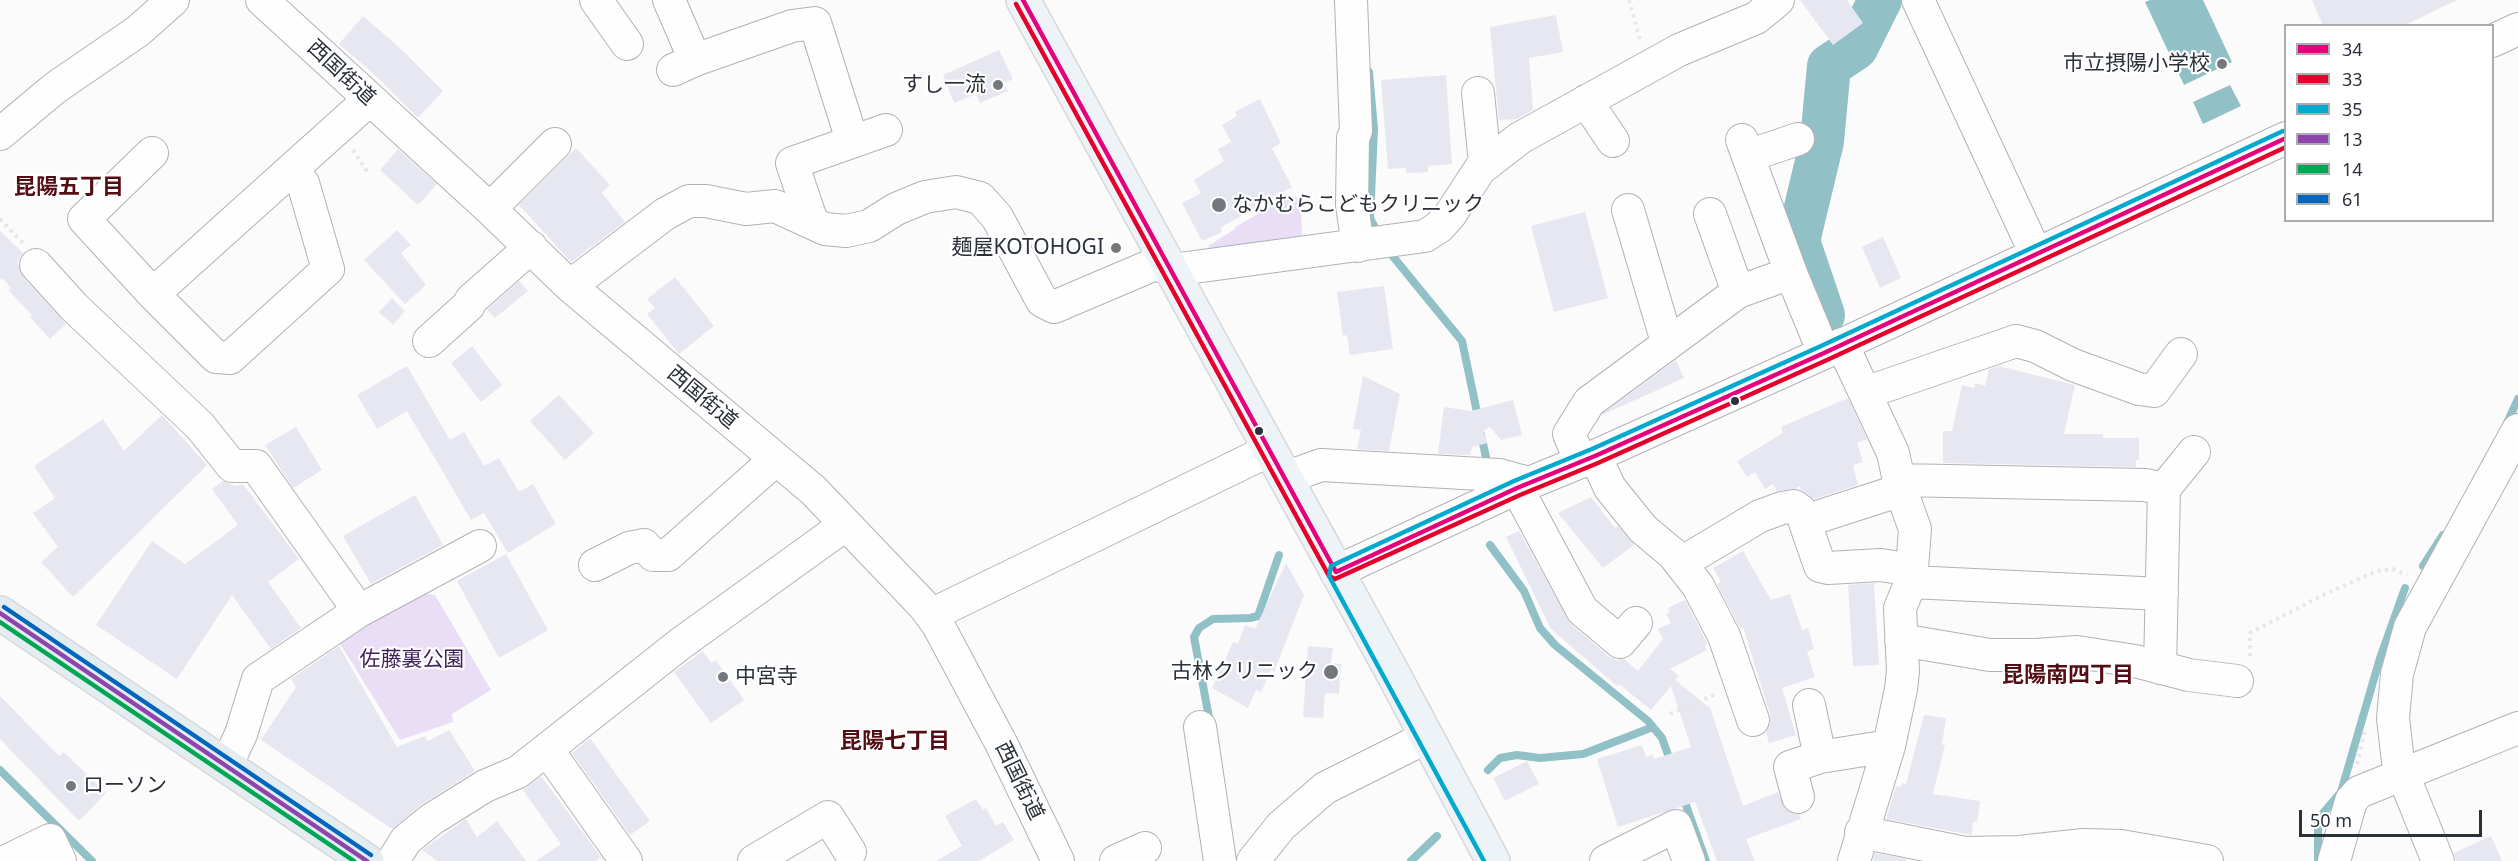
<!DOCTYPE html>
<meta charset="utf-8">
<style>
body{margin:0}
#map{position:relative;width:2518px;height:861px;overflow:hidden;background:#fbfbfb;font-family:"Noto Sans",sans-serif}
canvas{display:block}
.legend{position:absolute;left:2284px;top:24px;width:210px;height:198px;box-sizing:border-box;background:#fff;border:2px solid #aaadb0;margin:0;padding:8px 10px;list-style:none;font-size:18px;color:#2b3139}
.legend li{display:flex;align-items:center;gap:12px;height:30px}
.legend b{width:30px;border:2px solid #aaadb0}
.scale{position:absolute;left:2299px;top:810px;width:183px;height:27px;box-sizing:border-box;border:3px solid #2b3139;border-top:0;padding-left:8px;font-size:18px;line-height:21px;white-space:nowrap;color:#2b3139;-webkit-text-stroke:4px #fff;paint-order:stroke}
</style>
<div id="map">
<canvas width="2518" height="861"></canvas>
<ul class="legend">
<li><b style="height:8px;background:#e5007d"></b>34</li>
<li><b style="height:8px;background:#e4002b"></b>33</li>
<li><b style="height:8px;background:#00a9ce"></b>35</li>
<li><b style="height:8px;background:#8e44ad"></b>13</li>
<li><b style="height:8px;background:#00a651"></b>14</li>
<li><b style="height:8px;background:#0065bd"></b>61</li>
</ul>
<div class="scale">50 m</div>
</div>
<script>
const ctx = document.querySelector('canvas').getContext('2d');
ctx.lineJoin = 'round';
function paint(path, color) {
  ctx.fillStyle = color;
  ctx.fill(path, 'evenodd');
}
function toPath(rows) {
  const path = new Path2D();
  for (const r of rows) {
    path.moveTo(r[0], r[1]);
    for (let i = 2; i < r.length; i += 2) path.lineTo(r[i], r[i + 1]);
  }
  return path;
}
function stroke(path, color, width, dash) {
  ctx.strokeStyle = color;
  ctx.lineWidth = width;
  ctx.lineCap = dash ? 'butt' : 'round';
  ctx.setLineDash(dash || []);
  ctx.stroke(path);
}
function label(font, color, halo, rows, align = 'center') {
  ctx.font = font + ' "Noto Sans","Noto Sans JP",sans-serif';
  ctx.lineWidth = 4.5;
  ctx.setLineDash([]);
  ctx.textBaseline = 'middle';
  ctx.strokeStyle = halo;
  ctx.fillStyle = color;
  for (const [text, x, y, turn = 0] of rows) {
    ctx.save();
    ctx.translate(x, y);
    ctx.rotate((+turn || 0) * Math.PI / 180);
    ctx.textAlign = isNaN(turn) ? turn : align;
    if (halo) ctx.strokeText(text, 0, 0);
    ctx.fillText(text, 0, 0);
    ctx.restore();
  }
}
const green = toPath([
 [1301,197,1302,243,1211,254,1208,246,1235,229,1235,227,1286,198],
 [416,593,435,595,491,690,452,714,453,722,400,740,337,639]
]);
const water = toPath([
 [2150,0,2203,0,2232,62,2184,85,2145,2],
 [2230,85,2241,106,2203,124,2193,102]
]);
const stream = toPath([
 [1369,72,1374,129,1370,218,1379,235],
 [1386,248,1462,341,1478,417],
 [2507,423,2518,399],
 [1481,435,1488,466],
 [1490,545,1524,591,1540,628,1555,645,1648,721,1662,738,1671,763],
 [2423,566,2443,535],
 [1210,723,1194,637,1199,628,1213,619,1250,618,1258,616,1279,555],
 [0,770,92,861],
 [1488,770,1500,758,1517,755,1540,758,1583,754,1653,727],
 [1683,797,1706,861],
 [1411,861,1437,836],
 [2318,861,2318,819,2341,792,2380,658,2405,588]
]);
const river = toPath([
 [1823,315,1798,241,1822,141,1829,66,1856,48,1880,0]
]);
const building = toPath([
 [1800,0,1847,0,1863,23,1833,45],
 [2312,0,2457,0,2403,26,2323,26],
 [1556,15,1563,52,1529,58,1533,110,1517,119,1499,120,1490,27],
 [363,16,403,51,443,91,418,118,377,77,339,44],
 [999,50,1013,79,1004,83,1008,91,980,103,976,94,954,103,943,75],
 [1446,75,1452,164,1428,166,1428,172,1406,173,1406,168,1388,169,1381,80],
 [1260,99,1281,143,1272,148,1292,187,1220,228,1222,232,1202,241,1182,203,1201,193,1194,180,1224,161,1218,149,1231,142,1222,125,1237,116,1235,112],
 [576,148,610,185,602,193,625,222,571,262,519,205],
 [398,149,437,184,418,205,380,170],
 [1585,212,1608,298,1554,312,1531,226],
 [397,230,411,245,401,253,426,285,405,304,364,260],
 [0,231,23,253,17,262,23,277,66,324,50,339,30,317,32,315,8,290,11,288,2,278,0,280],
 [1883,237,1901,278,1880,288,1862,247],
 [675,277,714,326,679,354,647,314,655,308,647,299],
 [519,281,528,291,495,318,487,310],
 [1384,286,1393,349,1350,355,1347,335,1343,336,1337,292],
 [392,298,405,311,393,325,379,312],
 [472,346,502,385,481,402,451,363],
 [1676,360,1684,378,1602,415,1602,414],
 [407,366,450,440,464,432,484,466,499,458,519,492,533,484,556,524,508,553,484,513,471,520,407,411,377,429,357,395],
 [1998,366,2075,385,2064,434,2103,434,2103,438,2139,438,2139,460,2136,460,2136,467,1943,463,1943,431,1952,431,1962,385,1974,388,1975,383,1985,386,1989,369],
 [1363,376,1400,394,1389,451,1357,449,1361,430,1353,429],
 [559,395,594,433,565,460,530,421],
 [1848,398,1867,439,1857,443,1863,462,1853,465,1858,485,1814,499,1801,490,1800,486,1795,489,1777,491,1773,484,1765,489,1755,472,1747,477,1737,461,1783,433,1781,427],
 [1513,400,1522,435,1501,440,1490,427,1483,431,1488,443,1472,447,1470,455,1438,454,1444,407,1471,411],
 [162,415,207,465,73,597,41,562,58,547,33,513,55,498,34,466,103,419,124,451],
 [296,427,322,470,293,488,265,445],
 [223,481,235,486,243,484,299,559,268,582,301,628,271,649,232,595,177,679,96,625,152,541,185,564,238,525,212,489],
 [415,495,443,545,371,584,343,536],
 [1591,497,1615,528,1618,526,1634,545,1603,568,1558,513],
 [1519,531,1570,623,1608,656,1616,660,1624,659,1638,671,1663,639,1658,629,1671,623,1666,614,1670,612,1668,608,1685,600,1707,643,1705,646,1707,650,1670,669,1679,676,1675,680,1710,708,1743,806,1778,792,1785,809,1793,814,1799,814,1801,819,1746,839,1755,861,1717,861,1695,802,1618,827,1597,759,1642,745,1646,757,1653,755,1654,759,1691,747,1671,686,1651,710,1619,684,1617,686,1551,629,1506,537],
 [1743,551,1771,600,1790,594,1802,630,1808,628,1814,649,1807,652,1815,677,1782,688,1796,735,1769,743,1766,732,1770,724,1770,714,1743,627,1740,628,1717,584,1721,582,1713,568],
 [506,554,548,630,499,658,457,581],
 [1286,563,1304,595,1274,672,1271,670,1261,692,1256,690,1248,708,1212,688,1233,642,1238,644,1245,625,1255,629],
 [1874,583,1879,665,1853,666,1848,585],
 [339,646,397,747,425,736,428,741,449,730,475,771,422,804,392,829,261,740,296,687,291,679],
 [1308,646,1333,648,1331,663,1341,664,1339,694,1325,693,1323,718,1303,717],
 [703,651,711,663,716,660,744,700,711,723,674,672],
 [0,696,59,756,64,752,106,793,79,821,0,739],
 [1924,715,1946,718,1942,744,1945,745,1933,794,1980,801,1977,822,1973,822,1972,835,1886,819,1896,786,1901,787,1902,783,1906,784],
 [590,738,650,821,630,835,572,753],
 [1527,761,1539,784,1505,801,1493,778],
 [541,776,601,857,596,861,536,861,561,844,523,790],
 [976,799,983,810,986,808,996,826,1003,822,1014,840,979,861,936,861,962,846,945,816],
 [466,819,477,837,497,821,526,861,437,861,422,850],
 [2491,836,2502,861,2456,861,2454,853],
 [1875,853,1906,859,1906,861,1873,861]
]);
const path = toPath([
 [1629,0,1640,40],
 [353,150,369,174],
 [0,219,23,243],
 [2250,656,2250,633,2325,594,2377,571,2393,569,2407,575],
 [1670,714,1716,694],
 [2357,764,2365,730]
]);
const minor = toPath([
 [262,0,490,209,570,286,813,490,924,606,938,625,1001,743,1058,861],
 [596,0,627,44],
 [669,0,695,60],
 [1351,0,1356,131,1353,138,1352,205,1358,246],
 [1918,0,2036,254],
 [2492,41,2518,29],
 [673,70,695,60,792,26,815,23,852,140],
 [1478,93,1484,153,1487,164],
 [1586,101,1613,141],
 [0,134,55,88,138,31,173,0],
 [1742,140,1791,273,1824,353],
 [152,153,84,219,153,294,216,357,230,358,328,269,303,183,290,171],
 [1748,156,1798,139],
 [490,209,555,144],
 [1628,210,1667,342],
 [1710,214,1738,292],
 [812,222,792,163,886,130],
 [36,265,74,307,200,426,232,466,256,466,359,611],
 [570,286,665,214,689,201,706,201,746,209,775,206,825,229,846,231,869,226,896,209,925,197,956,192,980,198,997,217,1042,301,1054,307,1155,264,1172,270,1425,236,1439,227,1450,215,1480,169,1520,138,1679,50,1756,18,1778,0],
 [153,294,370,99],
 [429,341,469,305,471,300,531,247],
 [1842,344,1893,453,1901,490,1915,529,1911,582,1900,608,1903,671,1901,689,1889,746,1854,861],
 [1865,393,2016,341,2035,346,2073,365,2139,389,2154,391,2181,354],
 [1595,456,1610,488,1643,529,1673,554,1698,586,1724,636,1753,720],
 [1581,462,1569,434,1589,402,1738,292,1791,273],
 [1285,478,1321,465,1499,475,1528,483],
 [1899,480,2145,485,2164,489],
 [1517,488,1582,610,1620,642,1636,623],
 [1805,521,1901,490],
 [1681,563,1760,516,1782,508,1794,506,1801,511,1820,566,1828,568,1881,565,1912,570],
 [595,565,629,548,644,545,653,555,668,555,775,460],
 [1336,572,1517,488,1595,456,1824,353,2286,138],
 [1911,582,2162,594],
 [931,615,1270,450],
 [1901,640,1990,655,2036,655,2077,652,2135,661,2189,675,2237,681],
 [2160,668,2164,489,2194,452],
 [1809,705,1820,757],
 [1200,727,1220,861],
 [547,749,626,861],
 [226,766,241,734,258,679,359,611,480,546],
 [1798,797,1790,767,1820,757,1889,746],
 [1861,832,1965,853,2019,852,2083,845,2121,846,2207,861],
 [7,861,50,840,60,861],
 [393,861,406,840,432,819,485,786,518,772,680,644,845,525],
 [754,861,828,817,850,852],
 [1116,861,1145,848],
 [1253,861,1281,826,1325,788,1427,737],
 [1606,861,1676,826,1689,861],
 [2334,861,2351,801,2359,792,2518,728],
 [2438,861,2398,762,2393,718,2397,674,2410,627,2518,430]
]);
const major = toPath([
 [1023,0,1390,668,1493,861]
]);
const highway = toPath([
 [0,613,367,861]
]);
const bus1 = toPath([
 [1023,0,1336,572,1517,488,1595,456,1824,353,2286,138]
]);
const bus2 = toPath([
 [1016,4,1329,576,1335,579,1520,495,1598,463,1827,360,2286,147]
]);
const bus3 = toPath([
 [1484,861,1329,576,1331,566,1514,481,1592,449,1821,346,2283,131]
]);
const bus4 = toPath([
 [0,613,367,861]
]);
const bus5 = toPath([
 [0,622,354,861]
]);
const bus6 = toPath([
 [4,607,371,855]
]);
const markers = [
 [2222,64,6,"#74787d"],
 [998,85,6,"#74787d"],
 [1219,205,8,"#74787d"],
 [1116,248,6,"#74787d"],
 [1735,401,5,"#2b3139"],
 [1259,431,5,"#2b3139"],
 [1331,672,8,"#74787d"],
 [723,677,6,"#74787d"],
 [71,786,6,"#74787d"]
];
const poiNames = [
 ["市立摂陽小学校",2210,64],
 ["すし一流",986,85],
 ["なかむらこどもクリニック",1232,205,"left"],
 ["麺屋KOTOHOGI",1104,248],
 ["古林クリニック",1318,672],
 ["中宮寺",735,677,"left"],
 ["ローソン",83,786,"left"]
];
const streetNames = [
 ["西国街道",341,73,43],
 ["西国街道",702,398,40],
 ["西国街道",1019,781,64]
];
const parkNames = [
 ["佐藤裏公園",412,660]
];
const neighbourhoodNames = [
 ["昆陽五丁目",69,188],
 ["昆陽南四丁目",2068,676],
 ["昆陽七丁目",895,742]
];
paint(green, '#e9def6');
paint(water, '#91c1c7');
stroke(stream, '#91c1c7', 8);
stroke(river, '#91c1c7', 44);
paint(building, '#e7e7f1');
stroke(minor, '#b0b2b6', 34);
stroke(major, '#d7d8da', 36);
stroke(highway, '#d7d8da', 36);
stroke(path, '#e6e6e6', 4, [3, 4.5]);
stroke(minor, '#fefefe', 32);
stroke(major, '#edf3f6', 33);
stroke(highway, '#e3ecf0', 33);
stroke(bus1, '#e5007d', 4.5);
stroke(bus2, '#e4002b', 4.5);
stroke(bus3, '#00a9ce', 4.5);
stroke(bus4, '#8e44ad', 4.5);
stroke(bus5, '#00a651', 4.5);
stroke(bus6, '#0065bd', 4.5);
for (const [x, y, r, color] of markers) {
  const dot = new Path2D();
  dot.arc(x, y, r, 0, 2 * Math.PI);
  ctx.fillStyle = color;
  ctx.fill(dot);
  stroke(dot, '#fff', 2);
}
label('21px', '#2b3139', '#fff', poiNames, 'right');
label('21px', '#2b3139', '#fff', streetNames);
label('21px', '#41235c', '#fff', parkNames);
label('bold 22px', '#530e15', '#fff', neighbourhoodNames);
</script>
